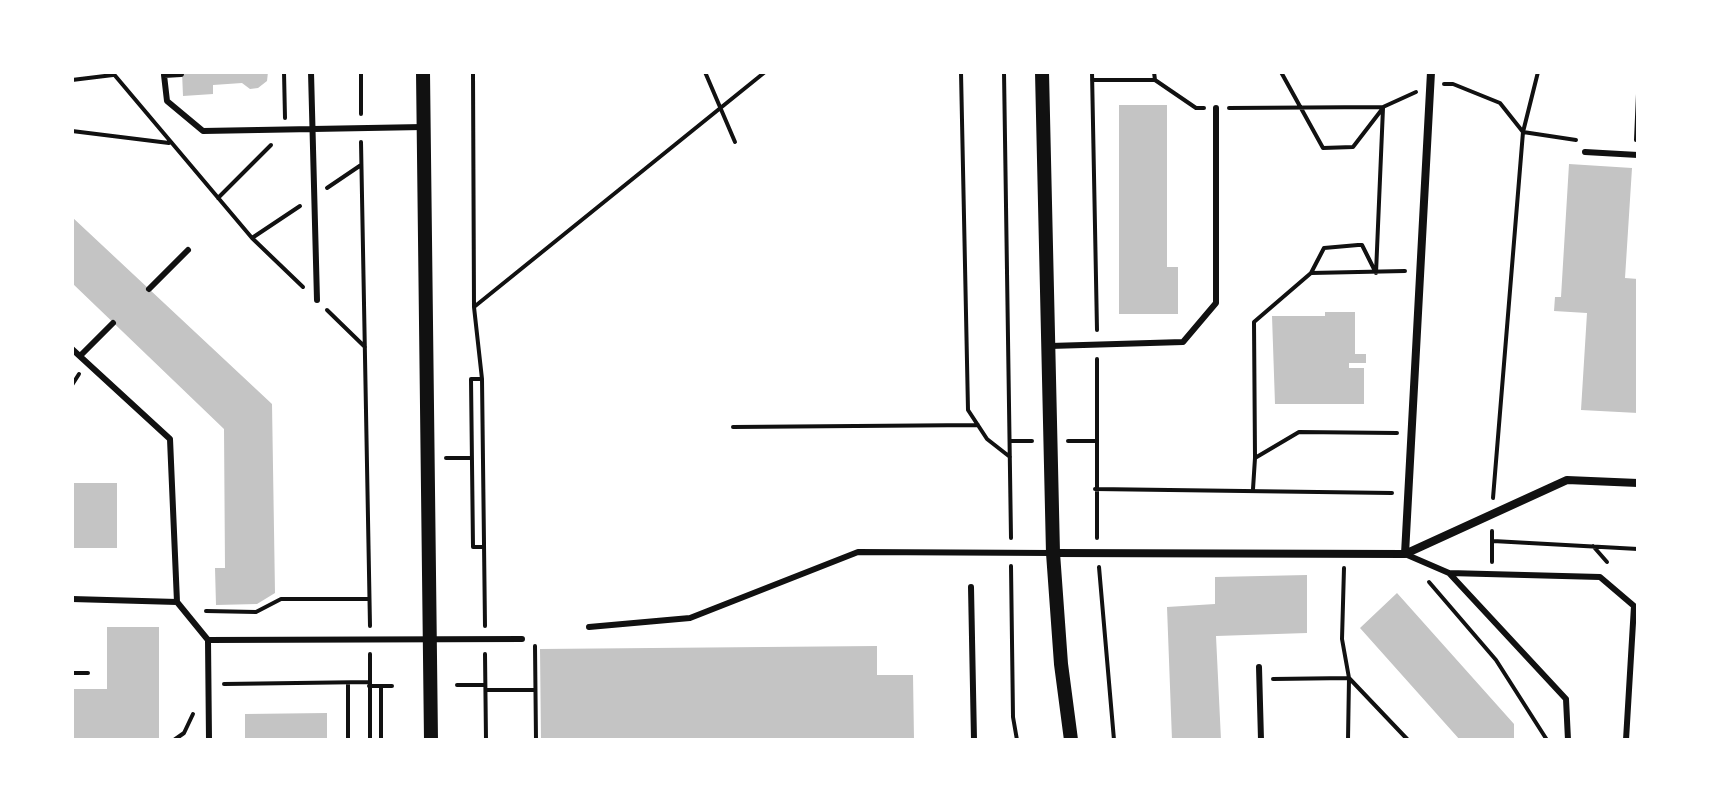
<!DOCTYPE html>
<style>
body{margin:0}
#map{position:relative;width:1710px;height:812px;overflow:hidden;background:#fff;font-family:"Noto Sans",sans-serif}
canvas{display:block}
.frame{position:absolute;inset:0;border:74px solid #fff;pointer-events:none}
</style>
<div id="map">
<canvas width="1710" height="812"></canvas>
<div class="frame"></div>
</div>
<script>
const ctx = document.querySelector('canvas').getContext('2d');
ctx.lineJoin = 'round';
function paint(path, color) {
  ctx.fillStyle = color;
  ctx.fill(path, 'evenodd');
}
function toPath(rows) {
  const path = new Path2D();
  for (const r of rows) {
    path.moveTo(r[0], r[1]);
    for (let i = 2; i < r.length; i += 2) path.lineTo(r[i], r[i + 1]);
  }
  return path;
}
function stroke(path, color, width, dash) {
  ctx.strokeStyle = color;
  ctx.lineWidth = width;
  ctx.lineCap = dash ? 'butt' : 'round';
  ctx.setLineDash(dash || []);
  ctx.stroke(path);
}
const building = toPath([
 [182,72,268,72,267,81,258,88,250,89,242,83,213,85,213,94,183,96],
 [1119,105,1167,105,1167,267,1178,267,1178,314,1119,314],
 [1569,164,1632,168,1625,278,1638,279,1638,413,1581,410,1587,313,1554,311,1555,297,1561,297],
 [72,217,272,404,275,593,257,604,216,605,215,568,225,568,224,429,72,283],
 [1325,312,1355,312,1355,354,1366,354,1366,363,1349,363,1349,368,1364,368,1364,404,1275,404,1272,316,1325,316],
 [72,483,117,483,117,548,72,548],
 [1307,575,1307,633,1216,636,1221,740,1172,740,1167,607,1215,604,1215,577],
 [1397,593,1514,724,1514,740,1460,740,1360,628],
 [107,627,159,627,159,740,72,740,72,689,107,689],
 [877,646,877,675,913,675,914,740,541,740,540,649],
 [327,713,327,740,245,740,245,714]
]);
const path = toPath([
 [112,72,252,238,303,287],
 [284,72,285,118],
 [361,72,361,114],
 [473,72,474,307,482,379,485,626],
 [705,72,735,142],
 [961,72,968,410,987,439,1010,457],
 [1004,72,1011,538],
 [1092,72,1097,330],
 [1281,72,1323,148,1353,147,1383,108],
 [72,80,113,75],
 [1092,80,1155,80,1154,72],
 [1155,80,1196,108,1204,108],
 [1444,84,1453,84,1500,103,1523,132,1576,140],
 [1229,108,1383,107,1416,92],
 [72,131,169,143],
 [1636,140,1638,94],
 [361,142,370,626],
 [327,188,361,165],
 [218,198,271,145],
 [252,238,300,206],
 [1311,273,1324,248,1358,245,1362,245,1374,269],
 [1376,273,1383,108],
 [474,307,765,72],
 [327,310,365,347],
 [1097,359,1097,538],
 [482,379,471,379,473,547,484,547],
 [72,385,79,374],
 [733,427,978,425],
 [1010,441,1032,441],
 [1068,441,1096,441],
 [446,458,472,458],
 [1255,458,1254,322,1311,273,1405,271],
 [1095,489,1392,493],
 [1253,489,1255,458,1299,432,1397,433],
 [1493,498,1523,132,1538,72],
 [1493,541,1638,549],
 [1593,546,1607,562],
 [1492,562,1492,531],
 [1011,566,1013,717,1017,740],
 [1099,567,1114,740],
 [1344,568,1342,639,1349,678,1348,740],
 [1429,582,1496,660,1547,740],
 [206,611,256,612,281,599,369,599],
 [535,646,536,740],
 [370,654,370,740],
 [485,654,486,740],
 [72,673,88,673],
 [1273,679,1349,678,1408,740],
 [348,683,348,740],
 [224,684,369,682],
 [457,685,485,685],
 [369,686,392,686],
 [381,686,381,740],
 [486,690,535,690],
 [174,740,184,733,193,714]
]);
const service = toPath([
 [311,72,317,300],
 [181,74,164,75,167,101,203,131,423,127],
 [1585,152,1638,155],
 [149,289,188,250],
 [1050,346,1183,342,1216,303,1216,108],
 [72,349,170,439,177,602,208,640],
 [80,356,113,323],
 [1405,554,1449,573,1566,699,1568,740],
 [1449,573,1600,577,1634,606,1626,740],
 [971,587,974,740],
 [72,599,177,602],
 [589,627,690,618,858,552,1053,553],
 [1259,667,1261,740],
 [209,740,208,640,522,639]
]);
const minor = toPath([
 [1053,553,1405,554,1567,480,1638,483],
 [1405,554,1431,72]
]);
const tertiary = toPath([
 [423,72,431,740],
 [1042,72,1053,553,1061,664,1071,740]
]);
paint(building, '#c4c4c4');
stroke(path, '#111', 4);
stroke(service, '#111', 6);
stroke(minor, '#111', 8);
stroke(tertiary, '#111', 14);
</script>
